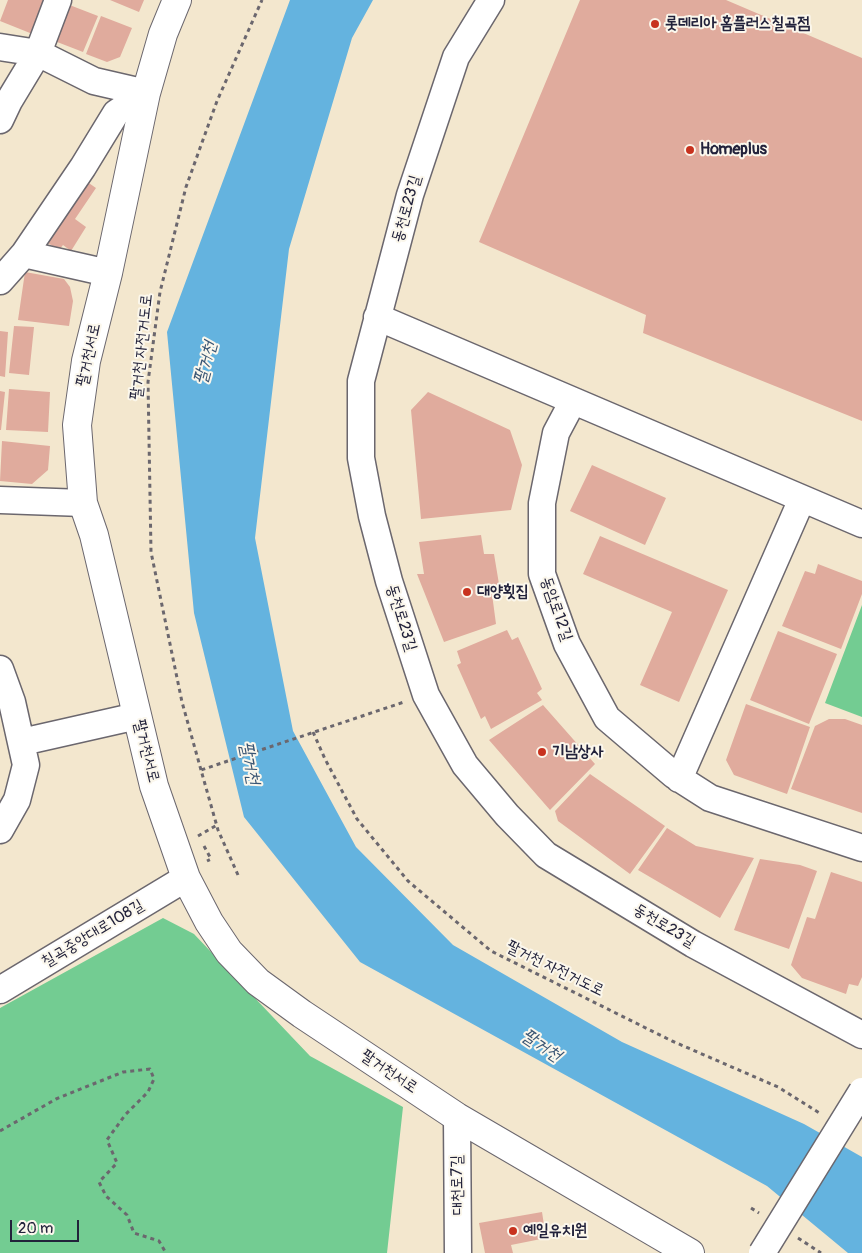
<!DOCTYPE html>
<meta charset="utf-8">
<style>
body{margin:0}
#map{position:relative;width:862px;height:1253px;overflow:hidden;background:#f3e7ce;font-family:Pangolin,sans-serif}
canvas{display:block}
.scale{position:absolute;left:10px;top:1220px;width:69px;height:22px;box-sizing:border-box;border:2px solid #22223b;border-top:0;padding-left:6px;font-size:15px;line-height:18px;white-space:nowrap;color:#22223b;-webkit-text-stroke:4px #fbf7ec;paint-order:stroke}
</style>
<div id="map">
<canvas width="862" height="1253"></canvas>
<div class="scale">20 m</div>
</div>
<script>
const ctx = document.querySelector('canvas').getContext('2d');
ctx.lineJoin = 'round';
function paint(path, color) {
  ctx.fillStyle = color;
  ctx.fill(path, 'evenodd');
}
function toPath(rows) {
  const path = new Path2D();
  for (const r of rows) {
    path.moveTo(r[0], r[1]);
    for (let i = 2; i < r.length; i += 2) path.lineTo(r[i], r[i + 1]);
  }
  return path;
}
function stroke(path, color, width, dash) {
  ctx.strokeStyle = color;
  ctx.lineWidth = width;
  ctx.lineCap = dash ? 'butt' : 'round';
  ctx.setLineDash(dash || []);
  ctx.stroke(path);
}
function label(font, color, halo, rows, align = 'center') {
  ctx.font = font + ' Pangolin,"Poor Story",sans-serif';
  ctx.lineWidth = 4;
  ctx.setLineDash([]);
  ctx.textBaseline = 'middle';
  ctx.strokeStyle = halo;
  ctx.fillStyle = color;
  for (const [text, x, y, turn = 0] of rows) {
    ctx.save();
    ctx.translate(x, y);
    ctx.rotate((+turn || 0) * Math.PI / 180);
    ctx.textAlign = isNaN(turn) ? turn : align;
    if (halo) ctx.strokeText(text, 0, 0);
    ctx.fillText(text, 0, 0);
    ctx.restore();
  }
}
const green = toPath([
 [862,605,862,717,825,703],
 [163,918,194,934,310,1056,403,1107,387,1253,0,1253,0,1008]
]);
const water = toPath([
 [290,0,373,0,352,38,289,249,255,538,293,731,356,847,453,945,622,1042,804,1124,862,1157,862,1253,848,1253,767,1186,360,962,244,817,194,613,167,332]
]);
const building = toPath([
 [8,0,48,0,35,35,0,21],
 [110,0,144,0,139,12],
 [580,0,726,0,862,58,862,421,643,333,646,315,479,242],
 [67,4,98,16,83,52,52,40],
 [101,16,132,28,120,57,107,62,86,54],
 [83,179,96,188,75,219,86,227,71,251,63,245,59,250,43,240],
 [25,272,64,279,70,287,73,301,69,326,18,320],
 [14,326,34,327,29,375,9,373],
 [0,331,8,332,5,377,0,376],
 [9,389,50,392,48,432,6,430],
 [0,391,5,392,1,430,0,430],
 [428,392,510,430,522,465,511,510,421,519,411,410],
 [2,441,50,446,48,470,32,484,0,481],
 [592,465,666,498,645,545,570,511],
 [481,535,484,554,494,554,500,590,492,594,496,624,444,642,417,574,424,574,419,542],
 [600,536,728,590,679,702,640,685,672,612,583,574],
 [818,564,862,581,862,594,841,649,782,626,805,571,815,574],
 [507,630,512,640,518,637,542,689,537,693,542,700,491,729,485,716,481,719,457,665,461,663,457,651],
 [778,631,837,654,809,724,750,700],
 [746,704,810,727,787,794,734,775,726,760],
 [543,705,595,764,550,810,489,740],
 [829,719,845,719,862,725,862,813,791,789,815,726],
 [590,774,665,826,630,874,558,821,555,811],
 [667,828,696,846,754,858,720,918,638,870],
 [760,859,800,865,817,871,789,949,734,930],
 [831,872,862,882,862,977,858,986,849,984,846,994,802,978,791,965,807,917,815,919],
 [542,1212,546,1238,511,1245,513,1253,485,1253,479,1223]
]);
const path = toPath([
 [313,732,325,759,357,819,408,881,491,951,672,1041,778,1087,821,1114],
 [201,770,182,702,151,552,148,382,160,292,186,187,217,101,262,0],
 [198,836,217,825],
 [204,846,211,859,207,861],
 [238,875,218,830,201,770,404,702],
 [0,1131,56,1099,123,1072,150,1069,154,1079,148,1092,125,1115,107,1140,117,1163,99,1182,106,1196,127,1215,134,1233,159,1241,166,1253],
 [751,1208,759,1213],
 [798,1238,821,1253]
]);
const minor = toPath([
 [491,0,456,57,410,195,361,381,361,458,372,516,389,581,426,695,465,765,507,815,546,855,693,944,862,1035],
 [0,47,38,53,94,81,146,93],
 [0,120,9,101,38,53,58,0],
 [24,254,108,273],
 [0,281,24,254,83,167,116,113,146,93],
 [377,317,862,524],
 [573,401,556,433,542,503,542,574,567,644,607,718,674,775,710,798,862,848],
 [0,500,83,503],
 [0,669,12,702,26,765,17,800,0,830],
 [22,742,137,716],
 [679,779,802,499],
 [0,990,186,878],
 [457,1117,458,1253]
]);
const secondary = toPath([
 [177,0,163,34,146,93,108,273,86,361,77,425,83,503,94,535,154,786,186,878,209,922,229,952,258,982,302,1014,457,1117,690,1253]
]);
const minorBridge = toPath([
 [762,1253,862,1091]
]);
const markers = [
 [655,24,5,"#c8321e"],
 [690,150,5,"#c8321e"],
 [467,592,5,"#c8321e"],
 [542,752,5,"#c8321e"],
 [513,1231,5,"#c8321e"]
];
const poiNames = [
 ["롯데리아 홈플러스칠곡점",665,24],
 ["Homeplus",700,150],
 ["대양횟집",477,592],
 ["기남상사",552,752],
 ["예일유치원",523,1231]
];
const streetNames = [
 ["동천로23길",407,209,-74],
 ["팔거천 자전거도로",142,347,-84],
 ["팔거천서로",89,355,-78],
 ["동암로12길",556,609,71],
 ["동천로23길",401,618,73],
 ["팔거천서로",146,751,76],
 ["동천로23길",664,926,31],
 ["칠곡중앙대로108길",93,934,-31],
 ["팔거천 자전거도로",555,969,26],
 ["팔거천서로",389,1072,34],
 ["대천로7길",458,1185,-91]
];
const waterNames = [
 ["팔거천",206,363,-75],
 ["팔거천",249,763,79],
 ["팔거천",541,1046,34]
];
paint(green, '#73cc92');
paint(water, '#64b3df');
paint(building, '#e0ab9d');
stroke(minor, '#6b676e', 29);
stroke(secondary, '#6b676e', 30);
stroke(path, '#6b676e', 3, [4, 4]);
stroke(minor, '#fff', 26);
stroke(secondary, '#fff', 28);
stroke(minorBridge, '#6b676e', 29, []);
stroke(minorBridge, '#fff', 26);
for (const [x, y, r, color] of markers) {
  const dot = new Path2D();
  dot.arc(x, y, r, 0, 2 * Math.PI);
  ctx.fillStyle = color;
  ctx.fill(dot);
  stroke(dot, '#fbf7ec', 2);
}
label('bold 16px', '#22223b', '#fbf7ec', poiNames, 'left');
label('16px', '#22223b', '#fbf7ec', streetNames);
label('italic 18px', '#395574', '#fbf7ec', waterNames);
</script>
